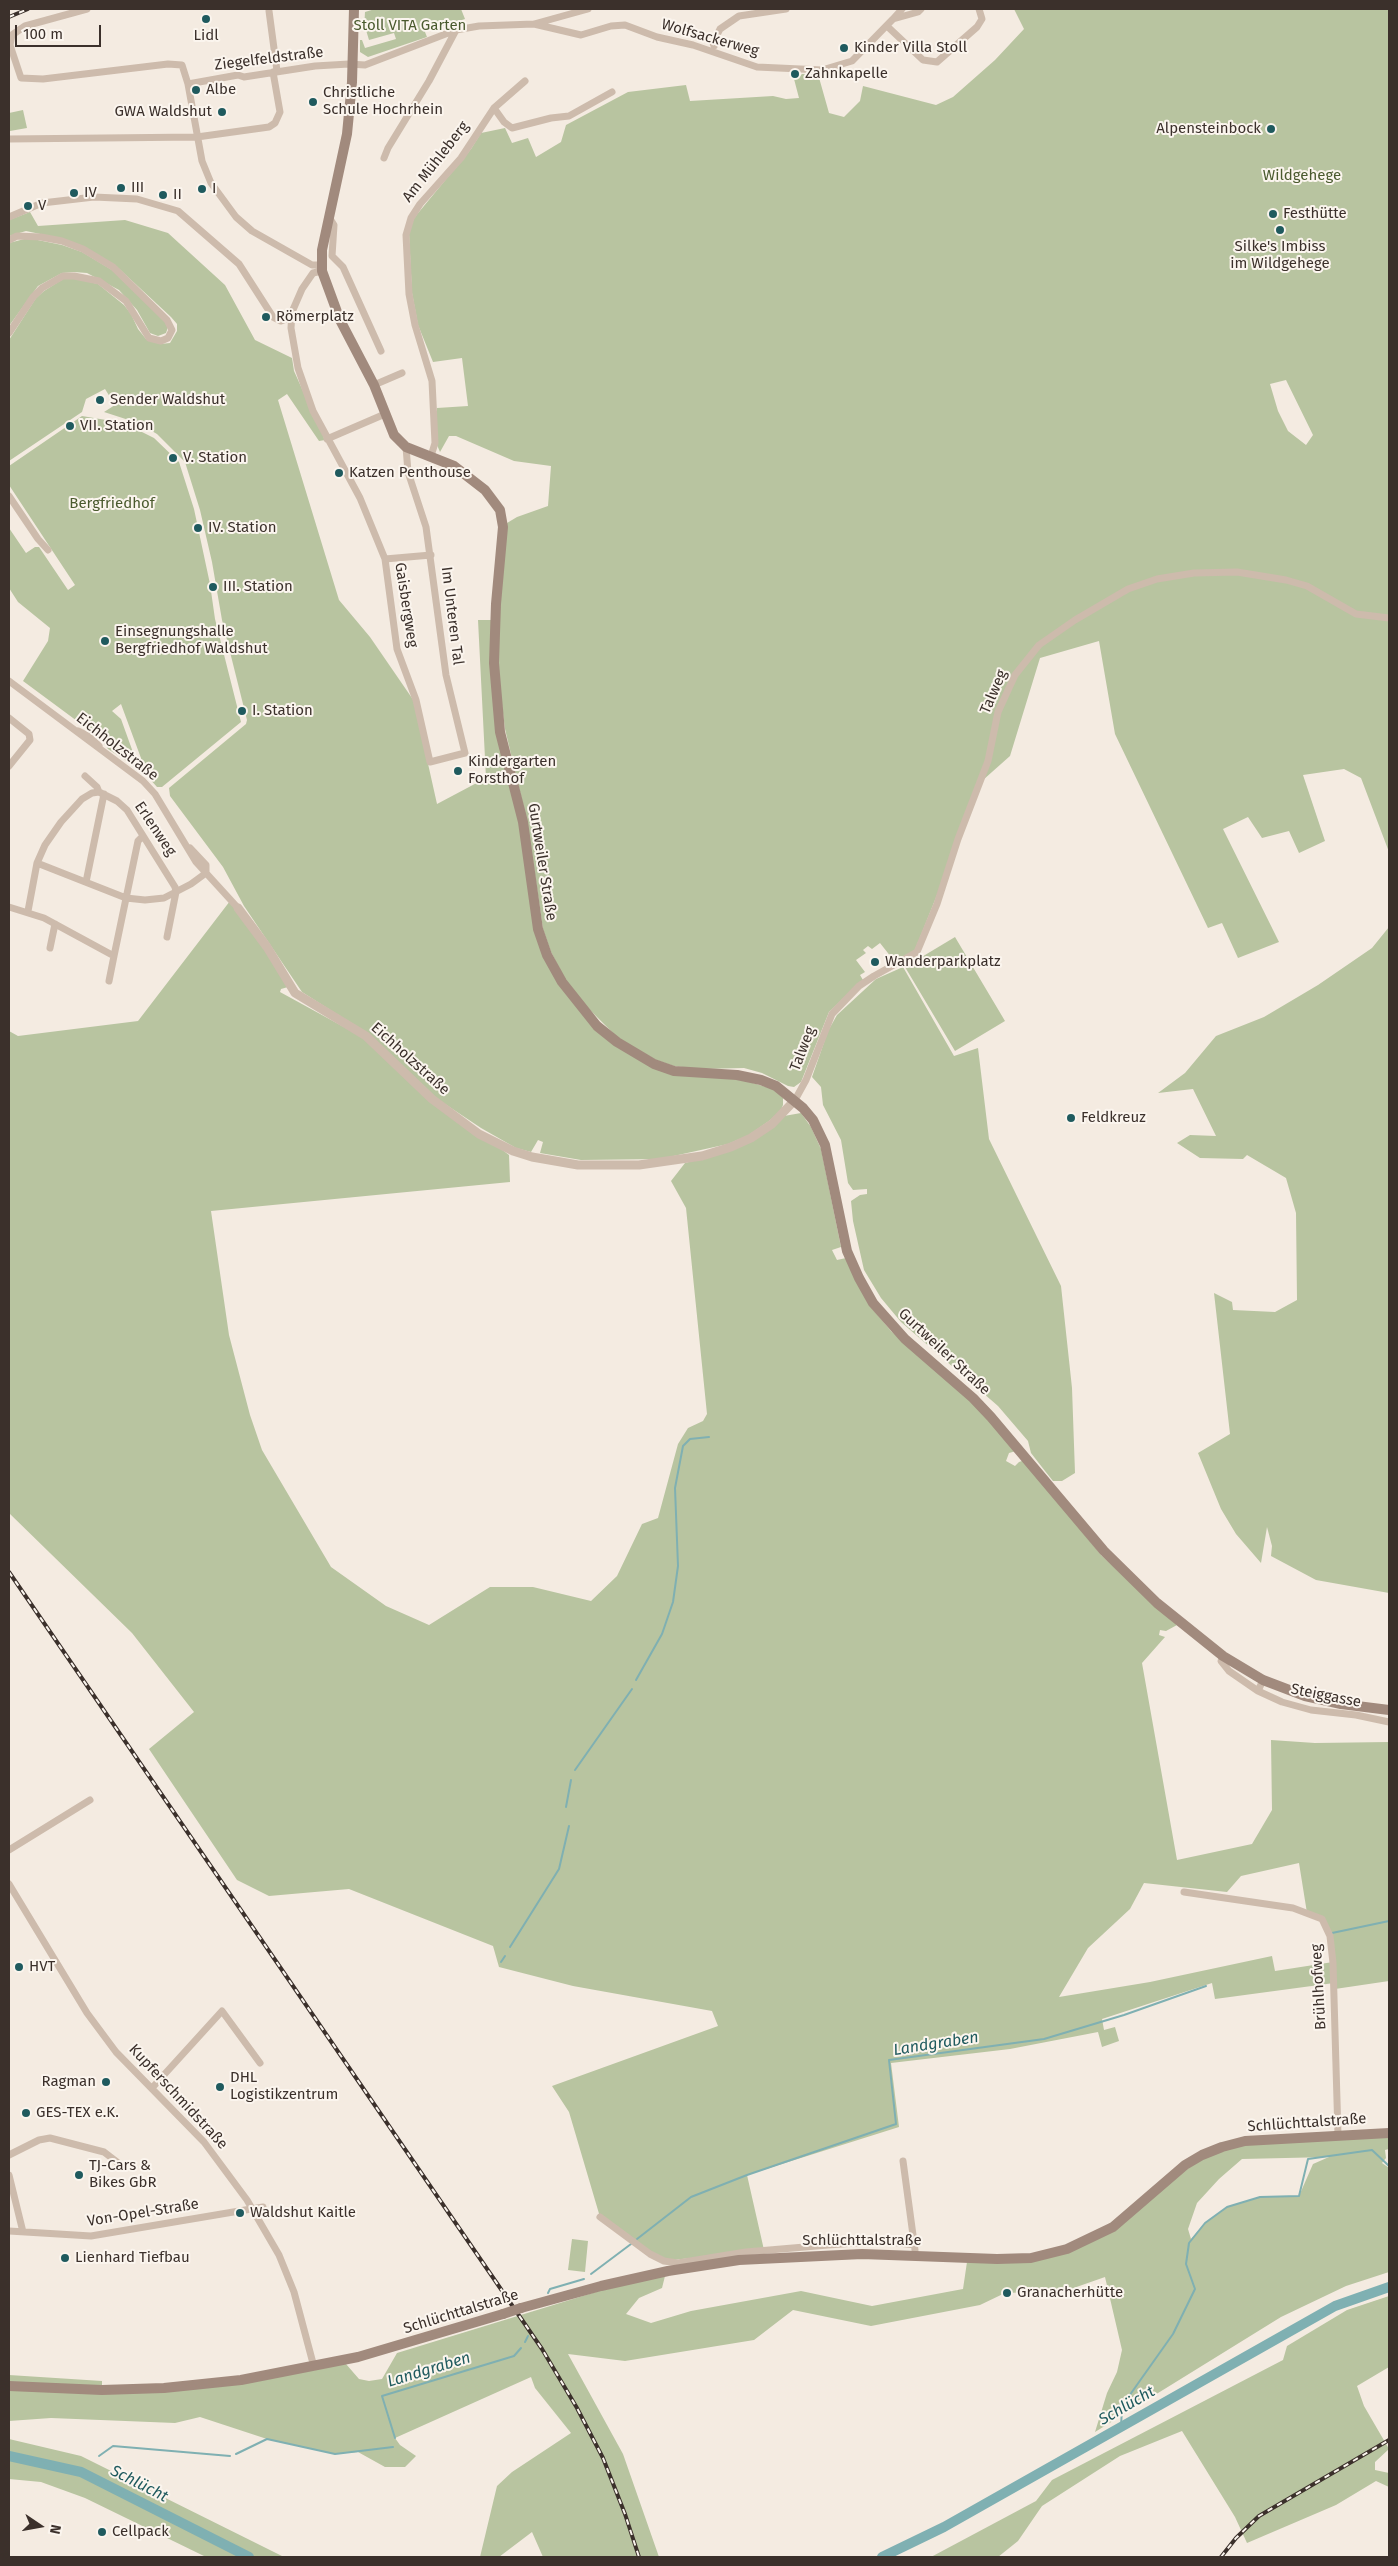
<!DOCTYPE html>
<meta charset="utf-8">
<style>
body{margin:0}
#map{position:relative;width:1398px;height:2566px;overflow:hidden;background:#f4ebe1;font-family:"Fira Sans",sans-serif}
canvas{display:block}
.frame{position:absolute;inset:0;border:10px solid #3b302b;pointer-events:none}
.north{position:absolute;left:15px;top:2501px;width:50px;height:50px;-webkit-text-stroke:4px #fbf5ee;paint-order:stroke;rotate:102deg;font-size:14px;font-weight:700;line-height:20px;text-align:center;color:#3b302b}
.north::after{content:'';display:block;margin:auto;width:18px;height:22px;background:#3b302b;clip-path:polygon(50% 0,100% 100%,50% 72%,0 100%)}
.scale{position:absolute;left:15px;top:25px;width:86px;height:22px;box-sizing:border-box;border:2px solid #3b302b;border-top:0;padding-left:6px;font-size:15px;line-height:18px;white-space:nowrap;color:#3b302b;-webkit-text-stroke:4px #fbf5ee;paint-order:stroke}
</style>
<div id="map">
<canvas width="1398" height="2566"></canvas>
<div class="frame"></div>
<div class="north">N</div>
<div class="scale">100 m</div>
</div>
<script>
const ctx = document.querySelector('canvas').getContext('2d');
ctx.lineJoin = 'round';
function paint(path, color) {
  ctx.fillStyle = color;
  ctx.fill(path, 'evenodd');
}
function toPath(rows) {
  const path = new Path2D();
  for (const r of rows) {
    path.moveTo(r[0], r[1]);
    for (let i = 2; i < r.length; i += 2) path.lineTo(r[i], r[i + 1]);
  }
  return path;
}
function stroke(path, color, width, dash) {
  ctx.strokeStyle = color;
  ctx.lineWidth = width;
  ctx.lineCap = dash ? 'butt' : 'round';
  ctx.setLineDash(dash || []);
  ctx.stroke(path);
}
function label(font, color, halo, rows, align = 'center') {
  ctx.font = font + ' "Fira Sans",sans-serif';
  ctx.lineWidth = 4;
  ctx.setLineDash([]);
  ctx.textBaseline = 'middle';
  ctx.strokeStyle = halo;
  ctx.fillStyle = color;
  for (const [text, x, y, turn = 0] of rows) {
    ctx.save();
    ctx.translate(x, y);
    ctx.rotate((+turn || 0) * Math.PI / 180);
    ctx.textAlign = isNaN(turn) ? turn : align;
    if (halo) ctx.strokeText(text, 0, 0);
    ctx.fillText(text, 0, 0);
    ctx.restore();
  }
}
const green = toPath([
 [375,9,461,9,465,19,425,32,427,37,368,57,360,52,360,40,362,40,365,48,396,39,394,33,369,40,366,30,364,30,365,12],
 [1014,9,1389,9,1389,852,1361,778,1344,769,1303,775,1325,841,1299,853,1289,831,1262,838,1248,817,1223,829,1279,942,1238,958,1222,923,1208,928,1115,734,1099,641,1040,658,1010,756,983,780,915,950,895,962,880,943,872,949,868,946,863,950,866,953,856,960,865,972,860,975,863,980,829,1012,801,1082,794,1087,788,1086,762,1073,744,1068,701,1069,674,1066,656,1060,619,1039,582,1002,565,979,551,952,543,929,527,821,505,729,498,673,499,620,507,523,517,517,548,506,551,466,514,461,456,436,449,436,440,452,437,445,437,408,468,406,462,358,433,362,418,325,412,293,409,234,414,218,471,149,481,133,505,128,512,143,528,138,536,157,561,142,566,125,628,92,686,85,690,101,773,96,786,99,799,98,794,79,799,77,802,74,818,74,829,113,844,117,860,101,863,86,936,105,953,97,995,60,1024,29],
 [1286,380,1313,435,1306,445,1288,431,1278,411,1270,384],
 [23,110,27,128,10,131,9,139,9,113],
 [30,212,38,226,125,220,168,233,225,285,255,340,292,358,294,371,325,440,319,441,287,394,278,400,339,600,370,637,414,701,437,804,486,778,478,620,491,620,492,680,520,823,536,931,577,1007,653,1067,743,1080,776,1090,783,1098,783,1105,780,1112,769,1121,749,1135,728,1144,660,1159,581,1160,540,1153,543,1142,538,1140,531,1152,516,1148,481,1128,436,1098,368,1034,302,992,244,906,223,867,170,796,169,788,246,724,247,720,222,620,212,562,200,510,185,462,157,434,138,423,104,412,115,405,105,389,86,399,82,412,9,461,9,340,36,298,44,291,63,279,74,278,98,284,124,305,131,314,138,329,146,339,160,344,170,343,177,331,177,324,171,317,115,265,64,239,26,231,9,236,9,220],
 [28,238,62,245,82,252,112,270,165,321,168,327,166,333,158,336,150,333,137,310,119,290,87,273,74,272,62,273,38,286,9,326,9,243],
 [82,416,124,423,154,438,179,462,194,509,210,584,215,619,241,722,162,787,157,787,148,777,121,704,112,711,121,719,139,769,108,749,100,738,23,681,48,641,50,628,18,602,9,588,9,528,26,553,35,547,39,547,68,590,75,585,9,485,9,466],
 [230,901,266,951,288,987,281,989,280,992,364,1038,391,1065,509,1155,510,1182,211,1211,229,1335,250,1415,262,1450,331,1567,386,1606,429,1625,490,1587,533,1587,591,1601,617,1576,642,1524,658,1518,678,1444,688,1428,703,1421,707,1414,686,1208,671,1181,685,1163,732,1150,784,1116,801,1113,811,1127,821,1149,841,1247,832,1250,837,1260,846,1258,870,1306,891,1331,990,1418,1016,1451,1009,1453,1006,1461,1015,1466,1019,1462,1025,1460,1101,1555,1177,1625,1166,1631,1160,1630,1159,1635,1165,1637,1142,1663,1177,1860,1252,1844,1272,1810,1271,1740,1315,1743,1389,1742,1389,1981,1335,1989,1334,1983,1215,1999,1212,1983,1102,2019,1104,2030,1115,2027,1119,2041,1102,2047,1098,2032,1010,2049,891,2063,899,2127,747,2175,764,2250,664,2261,600,2217,569,2112,552,2086,718,2026,712,2011,573,1986,499,1967,493,1946,349,1889,269,1896,237,1880,149,1749,194,1712,132,1633,9,1513,9,1031,18,1036,138,1021],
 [1299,1863,1307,1913,1322,1920,1330,1936,1333,1962,1275,1971,1272,1956,1150,1982,1059,1997,1088,1948,1130,1909,1144,1883,1227,1892,1241,1876],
 [1389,927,1389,1593,1316,1580,1271,1556,1272,1546,1267,1527,1261,1563,1236,1534,1221,1509,1198,1453,1230,1434,1214,1293,1232,1302,1233,1310,1275,1312,1297,1300,1296,1213,1286,1178,1247,1155,1243,1159,1200,1158,1177,1143,1190,1135,1216,1136,1193,1089,1158,1093,1185,1073,1216,1036,1264,1017,1318,985,1372,948],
 [955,937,1005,1021,955,1051,905,967],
 [903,967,954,1056,978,1048,989,1139,1061,1286,1072,1388,1075,1473,1062,1481,1053,1481,1045,1471,1031,1453,1028,1441,998,1406,901,1322,881,1298,864,1270,853,1221,851,1201,860,1195,867,1194,867,1189,853,1190,848,1183,841,1140,823,1105,821,1087,812,1077,828,1031,837,1015,876,979],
 [1389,2133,1389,2149,1385,2150,1386,2158,1382,2163,1389,2168,1389,2272,1346,2286,1281,2317,1095,2432,1107,2393,1117,2372,1122,2350,1105,2277,1065,2291,1005,2293,980,2305,871,2326,793,2310,754,2340,625,2361,568,2354,623,2454,659,2557,543,2557,532,2532,499,2557,480,2557,497,2486,512,2472,571,2433,535,2388,531,2377,395,2438,400,2445,416,2456,405,2467,385,2467,358,2452,335,2454,267,2439,200,2417,175,2423,51,2418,9,2421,9,2389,102,2393,346,2364,359,2379,369,2381,382,2379,397,2353,599,2291,665,2276,662,2288,639,2298,626,2314,651,2323,691,2311,801,2291,872,2306,963,2289,967,2262,1072,2250,1187,2169,1222,2147],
 [1329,2157,1313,2164,1299,2196,1260,2197,1227,2207,1205,2223,1191,2239,1188,2229,1197,2203,1219,2179,1242,2159],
 [572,2239,588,2241,585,2272,568,2270],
 [1389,2296,1389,2367,1357,2386,1364,2406,1389,2449,1375,2462,1375,2470,1389,2473,1389,2487,1376,2481,1336,2505,1247,2543,1235,2517,1182,2431,1120,2456,1042,2506,1018,2541,998,2557,931,2557,1036,2501,1052,2480,1283,2360,1287,2346,1347,2310],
 [9,2375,102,2381,102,2387,9,2383],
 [9,2439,81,2456,284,2557,206,2557,85,2498,41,2482,9,2479]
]);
const stream = toPath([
 [636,1680,662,1634,673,1602,678,1566,675,1488,683,1446,690,1439,709,1437],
 [575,1770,632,1689],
 [566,1807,571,1780],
 [1332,1933,1389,1921],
 [510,1947,559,1869,569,1826],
 [501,1962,505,1956],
 [637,2239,691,2197,747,2175,896,2124,889,2060,1044,2039,1124,2015,1206,1986],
 [591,2274,631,2244],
 [548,2293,550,2289,584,2279],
 [525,2342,528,2336],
 [1121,2428,1122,2406,1173,2334,1195,2289,1186,2264,1189,2243,1205,2223,1227,2207,1260,2197,1299,2196,1308,2159,1372,2150,1389,2166],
 [395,2438,382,2396,514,2356,521,2348],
 [236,2454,267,2439,335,2454,393,2447],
 [99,2456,113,2446,230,2456]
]);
const river = toPath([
 [9,2456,81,2472,249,2557],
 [882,2557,944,2527,1335,2306,1389,2287]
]);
const minor = toPath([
 [87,9,25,26,12,35,10,45,21,78,43,79,168,64,182,65,188,84,202,161,211,183,236,217,252,231,312,265,321,265],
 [269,11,277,71],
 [893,19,902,9],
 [534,24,581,35,611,26,625,25,657,37,693,45,757,67,822,70,852,61,893,19,918,12,921,9],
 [888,27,923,60,937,62,977,27,982,19,979,9],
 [714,46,713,43,720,29,739,16,786,9],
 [188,84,238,75,244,77,315,66,349,64,365,65,456,30,479,26,534,24,588,9],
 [494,108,504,122,512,128,551,118,569,116,612,92],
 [9,139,197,137,269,127,275,123,280,112,273,72],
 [384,158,388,148,429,81,456,30],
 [9,217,42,203,94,197,137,199,178,211,239,264,273,317,281,321,291,317],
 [329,217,334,225,332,256,343,267,381,351],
 [9,240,17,236,41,237,62,241,83,249,113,267,167,320,172,330,168,338,161,341,149,338,126,301,99,281,74,276,63,276,42,288,33,297,9,333],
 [322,271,313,273,302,289,292,312,291,328,298,368,313,411,360,498,385,559,397,649,416,700,430,762,465,753,446,675,426,527,408,472,406,447],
 [374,385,402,373],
 [327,439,385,414],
 [431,456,435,443,432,381,415,325,409,294,406,235,411,218,420,204,461,158,494,108,525,81],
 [9,496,38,539,48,550],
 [385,559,431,555],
 [9,681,143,781,155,794,196,862,238,908],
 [9,718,29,734,30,740,9,766],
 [78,731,90,737,99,746],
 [85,776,97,787,99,792],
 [190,848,206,865,206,873],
 [37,863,126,898,145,900,164,898,191,884,206,873],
 [86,882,104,794],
 [9,907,44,918,114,956,138,841,143,836],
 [28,911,37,863,45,845,61,822,82,799,92,793,99,792,117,801,127,810,175,887,176,892,167,937],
 [50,948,55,924],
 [109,981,114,956],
 [795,1100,806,1080,832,1014,859,986,874,976,917,952,937,904,958,839,988,761,998,712,1015,675,1039,645,1075,620,1128,589,1157,579,1194,573,1237,572,1286,580,1307,586,1356,614,1389,618],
 [1223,1656,1221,1661,1229,1671,1258,1691,1263,1680],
 [1258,1691,1282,1702,1311,1710,1356,1715,1389,1722],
 [9,1850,90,1800],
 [9,1884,87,2013,116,2052,204,2142,247,2200,279,2255,294,2292,314,2367],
 [1184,1892,1293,1908,1322,1919,1330,1936,1333,1963,1338,2135],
 [152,2088,222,2011,260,2063],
 [9,2155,39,2140,50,2138,104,2152,117,2162],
 [903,2161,915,2250],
 [9,2175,23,2232],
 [600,2217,650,2254,664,2261,678,2263,746,2252,828,2245,882,2241,915,2245],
 [9,2231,91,2236,263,2207]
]);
const tertiary = toPath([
 [238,908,267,947,295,993,366,1036,432,1099,479,1134,513,1151,532,1157,578,1165,639,1165,702,1156,731,1147,751,1138,772,1124,795,1100]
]);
const secondary = toPath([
 [354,9,352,82,347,134,322,250,322,271,340,320,374,385,394,435,406,447,454,466,485,490,500,510,503,527,496,604,494,663,500,732,523,822,538,929,547,955,562,982,597,1026,617,1042,654,1064,674,1071,737,1075,761,1080,776,1086,803,1108,813,1120,825,1145,847,1251,859,1278,873,1303,905,1339,973,1398,991,1417,1104,1551,1157,1603,1223,1656,1263,1680,1305,1696,1341,1704,1389,1710],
 [521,2308,601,2286,668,2271,739,2260,862,2254,997,2259,1031,2258,1067,2249,1113,2227,1185,2165,1202,2155,1222,2147,1245,2141,1389,2133],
 [9,2386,102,2390,164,2388,241,2380,358,2357,503,2314]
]);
const rail = toPath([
 [9,17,28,9],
 [9,1572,542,2349,577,2408,603,2458,625,2514,639,2557],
 [1221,2557,1236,2538,1259,2516,1389,2440]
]);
const secondaryBridge = toPath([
 [503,2314,521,2308]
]);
const markers = [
 [206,19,5,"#1f5a5e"],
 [844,48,5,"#1f5a5e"],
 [795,74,5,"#1f5a5e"],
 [196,90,5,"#1f5a5e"],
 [313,102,5,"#1f5a5e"],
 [222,112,5,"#1f5a5e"],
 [1271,129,5,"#1f5a5e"],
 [121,188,5,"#1f5a5e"],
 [202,189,5,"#1f5a5e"],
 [74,193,5,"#1f5a5e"],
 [163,195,5,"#1f5a5e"],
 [28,206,5,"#1f5a5e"],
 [1273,214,5,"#1f5a5e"],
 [1280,230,5,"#1f5a5e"],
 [266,317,5,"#1f5a5e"],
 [100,400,5,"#1f5a5e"],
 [70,426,5,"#1f5a5e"],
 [173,458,5,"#1f5a5e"],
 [339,473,5,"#1f5a5e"],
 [198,528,5,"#1f5a5e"],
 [213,587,5,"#1f5a5e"],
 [105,641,5,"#1f5a5e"],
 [242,711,5,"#1f5a5e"],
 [458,771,5,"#1f5a5e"],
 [875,962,5,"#1f5a5e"],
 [1071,1118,5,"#1f5a5e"],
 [19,1967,5,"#1f5a5e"],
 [106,2082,5,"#1f5a5e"],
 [220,2087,5,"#1f5a5e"],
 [26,2113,5,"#1f5a5e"],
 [79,2175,5,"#1f5a5e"],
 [240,2213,5,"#1f5a5e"],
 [65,2258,5,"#1f5a5e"],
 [1007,2293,5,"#1f5a5e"],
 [102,2532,5,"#1f5a5e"]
];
const parkNames = [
 ["Stoll VITA Garten",410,26],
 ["Wildgehege",1302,176],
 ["Bergfriedhof",112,504]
];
const poiNames = [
 ["Lidl",206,36,"center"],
 ["Kinder Villa Stoll",854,48],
 ["Zahnkapelle",805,74],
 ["Albe",206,90],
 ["Christliche",323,93],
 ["Schule Hochrhein",323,110],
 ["GWA Waldshut",212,112,"right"],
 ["Alpensteinbock",1261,129,"right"],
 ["III",131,188],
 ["I",212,189],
 ["IV",84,193],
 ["II",173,195],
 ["V",38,206],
 ["Festhütte",1283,214],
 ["Silke's Imbiss",1280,247,"center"],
 ["im Wildgehege",1280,264,"center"],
 ["Römerplatz",276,317],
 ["Sender Waldshut",110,400],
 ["VII. Station",80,426],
 ["V. Station",183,458],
 ["Katzen Penthouse",349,473],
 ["IV. Station",208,528],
 ["III. Station",223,587],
 ["Einsegnungshalle",115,632],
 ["Bergfriedhof Waldshut",115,649],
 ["I. Station",252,711],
 ["Kindergarten",468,762],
 ["Forsthof",468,779],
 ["Wanderparkplatz",885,962],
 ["Feldkreuz",1081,1118],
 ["HVT",29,1967],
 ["DHL",230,2078],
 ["Logistikzentrum",230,2095],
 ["Ragman",96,2082,"right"],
 ["GES-TEX e.K.",36,2113],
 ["TJ-Cars &",89,2166],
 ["Bikes GbR",89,2183],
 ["Waldshut Kaitle",250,2213],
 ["Lienhard Tiefbau",75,2258],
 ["Granacherhütte",1017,2293],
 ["Cellpack",112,2532]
];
const streetNames = [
 ["Wolfsackerweg",710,38,16],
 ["Ziegelfeldstraße",269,59,-7],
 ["Am Mühleberg",436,162,-52],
 ["Gaisbergweg",406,605,81],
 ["Im Unteren Tal",452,616,83],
 ["Talweg",994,692,-67],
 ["Eichholzstraße",117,747,38],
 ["Erlenweg",155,829,56],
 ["Gurtweiler Straße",542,862,81],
 ["Talweg",803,1049,-69],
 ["Eichholzstraße",410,1059,42],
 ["Gurtweiler Straße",944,1352,43],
 ["Steiggasse",1326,1696,11],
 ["Brühlhofweg",1319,1987,-93],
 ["Kupferschmidstraße",178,2097,47],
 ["Schlüchttalstraße",1307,2123,-4],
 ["Von-Opel-Straße",143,2213,-9],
 ["Schlüchttalstraße",862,2241],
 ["Schlüchttalstraße",461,2312,-17]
];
const waterNames = [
 ["Landgraben",936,2044,-9],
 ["Landgraben",429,2370,-17],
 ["Schlücht",1127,2406,-30],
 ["Schlücht",139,2484,27]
];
paint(green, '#b8c4a0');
stroke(stream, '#7fb0b2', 2);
stroke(river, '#7fb0b2', 10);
stroke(minor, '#cdbbac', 7);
stroke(tertiary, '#cdbbac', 9);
stroke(secondary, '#a18a7d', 10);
stroke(rail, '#3b302b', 4);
stroke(rail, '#fbf5ee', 2, [5.5]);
stroke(secondaryBridge, '#a18a7d', 10);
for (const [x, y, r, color] of markers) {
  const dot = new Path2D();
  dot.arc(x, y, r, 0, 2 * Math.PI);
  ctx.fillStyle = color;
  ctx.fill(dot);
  stroke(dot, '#fbf5ee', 2);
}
label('15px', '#4a5a2e', '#fbf5ee', parkNames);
label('15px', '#3b302b', '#fbf5ee', poiNames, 'left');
label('15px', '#3b302b', '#fbf5ee', streetNames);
label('italic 16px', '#1f5a5e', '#fbf5ee', waterNames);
</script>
